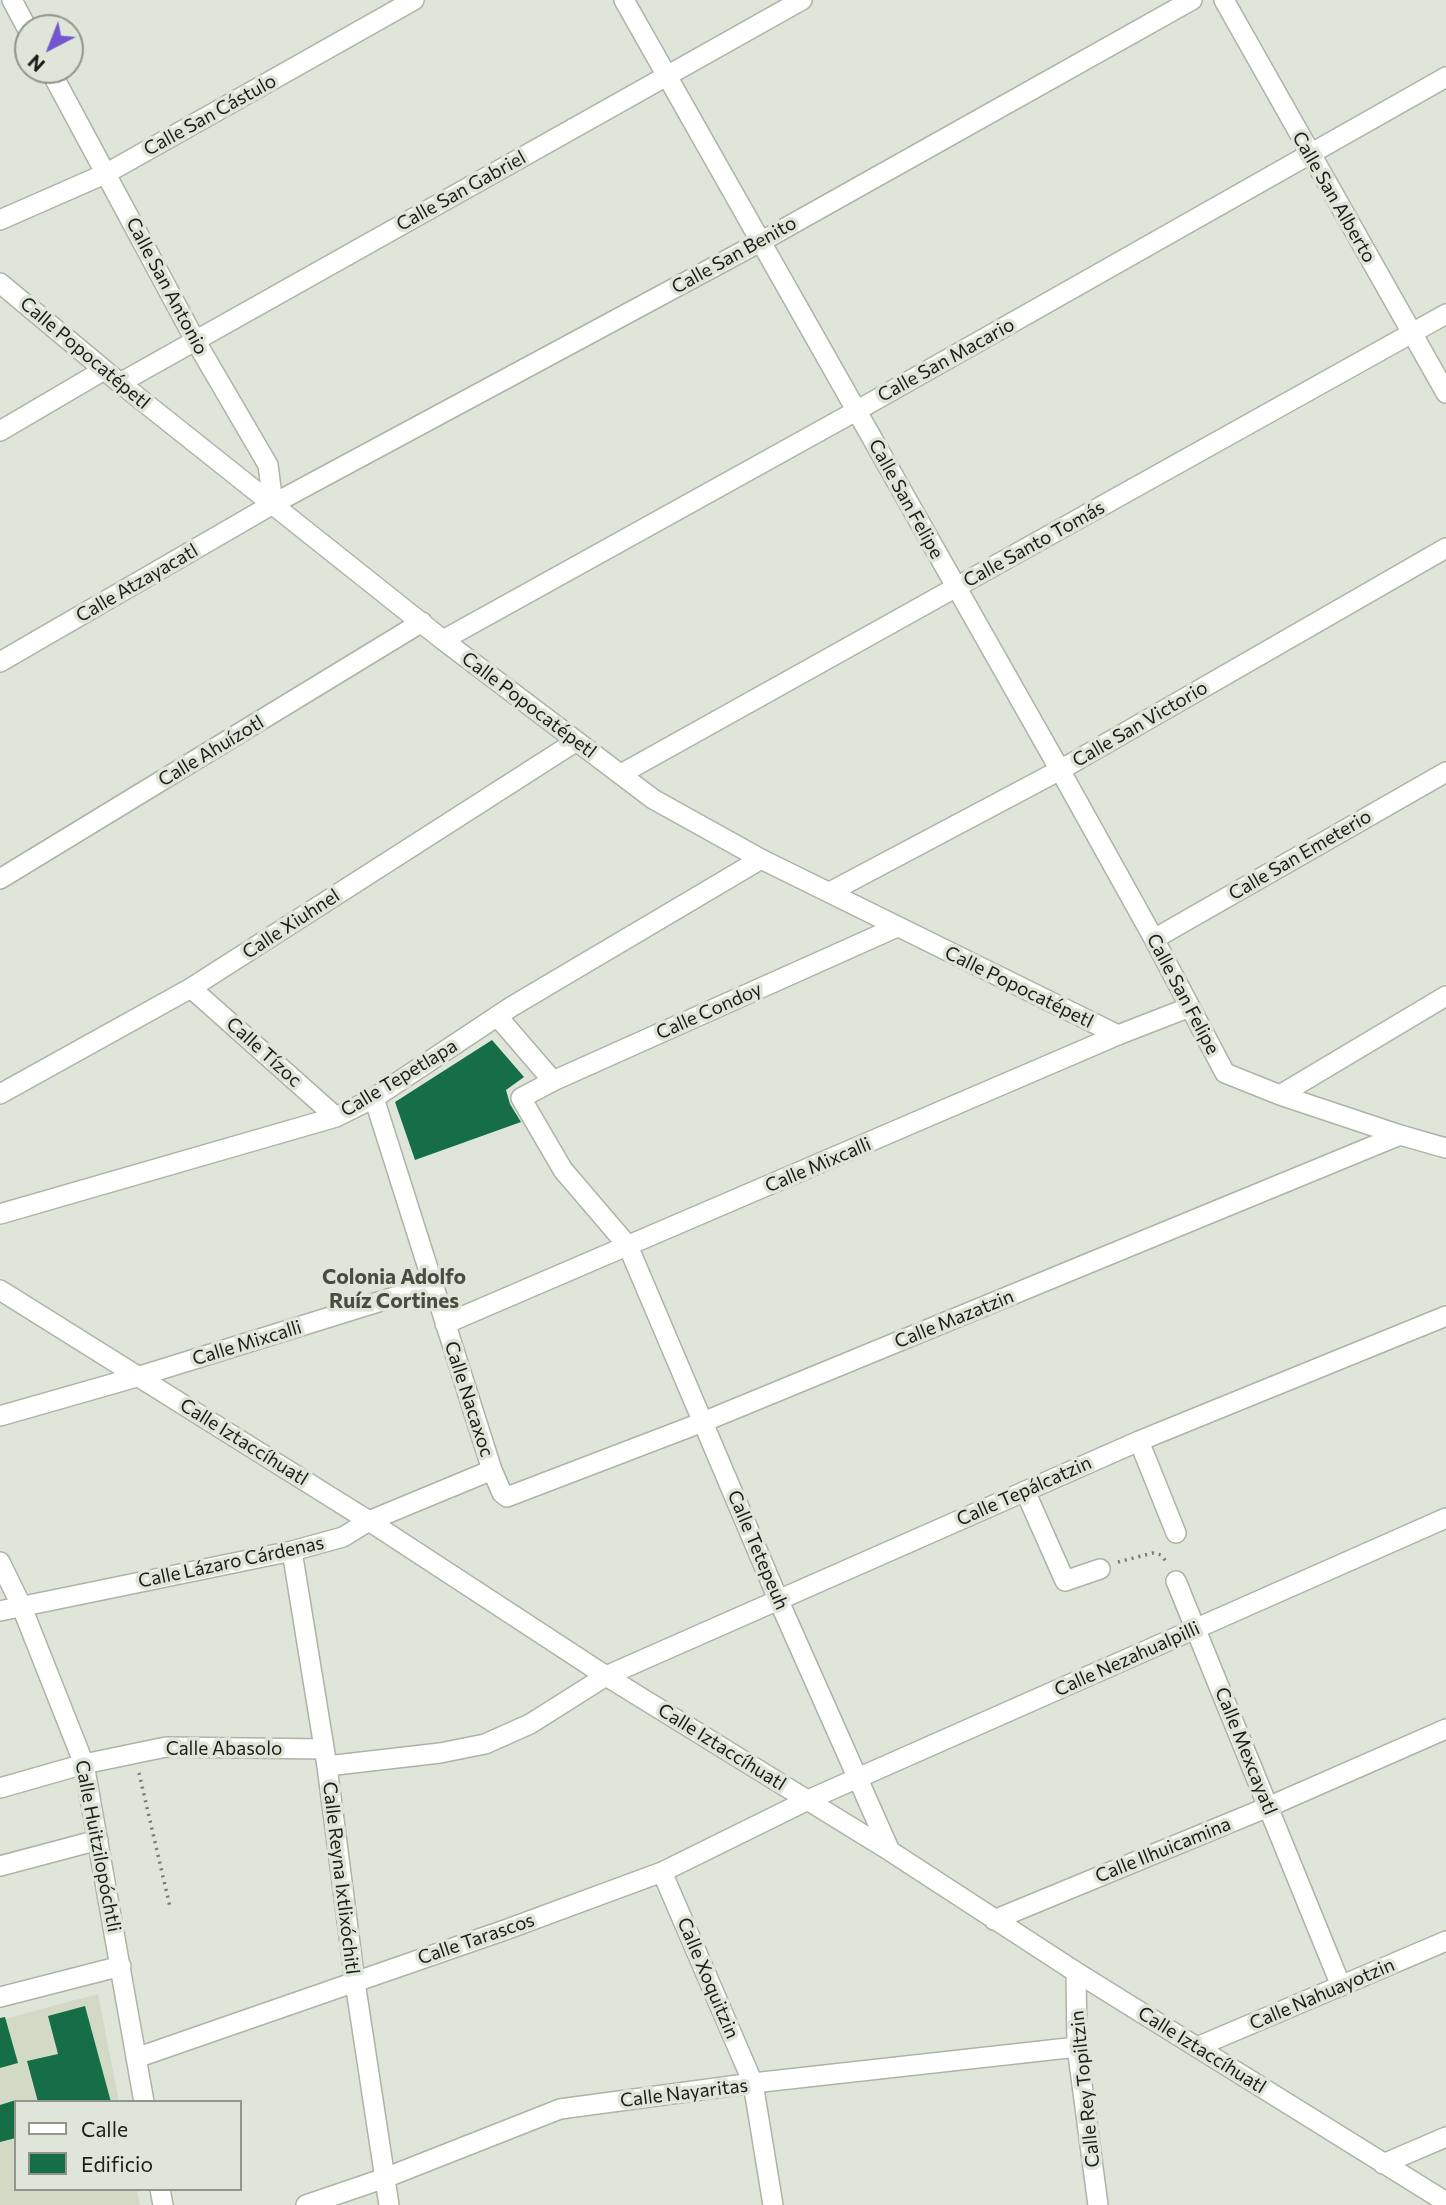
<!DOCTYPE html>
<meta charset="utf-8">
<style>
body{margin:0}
#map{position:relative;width:1446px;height:2205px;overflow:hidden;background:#dfe5d8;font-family:Commissioner,sans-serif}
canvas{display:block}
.legend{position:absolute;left:14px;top:2100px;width:228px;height:91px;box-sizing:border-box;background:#dfe5d8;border:2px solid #91958c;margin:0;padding:9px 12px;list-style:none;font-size:21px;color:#1c1e19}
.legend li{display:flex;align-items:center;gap:14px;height:35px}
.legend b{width:35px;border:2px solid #91958c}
.north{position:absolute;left:14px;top:14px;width:70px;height:70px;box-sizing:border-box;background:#dfe5d8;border:2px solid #91958c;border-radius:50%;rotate:222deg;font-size:19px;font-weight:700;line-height:28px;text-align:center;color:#1c1e19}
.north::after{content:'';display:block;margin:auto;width:24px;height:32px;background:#7357d1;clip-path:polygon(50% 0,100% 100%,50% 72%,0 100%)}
</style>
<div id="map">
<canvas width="1446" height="2205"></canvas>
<ul class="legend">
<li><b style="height:9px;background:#fff"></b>Calle</li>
<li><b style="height:19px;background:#166e47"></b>Edificio</li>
</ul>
<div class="north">N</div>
</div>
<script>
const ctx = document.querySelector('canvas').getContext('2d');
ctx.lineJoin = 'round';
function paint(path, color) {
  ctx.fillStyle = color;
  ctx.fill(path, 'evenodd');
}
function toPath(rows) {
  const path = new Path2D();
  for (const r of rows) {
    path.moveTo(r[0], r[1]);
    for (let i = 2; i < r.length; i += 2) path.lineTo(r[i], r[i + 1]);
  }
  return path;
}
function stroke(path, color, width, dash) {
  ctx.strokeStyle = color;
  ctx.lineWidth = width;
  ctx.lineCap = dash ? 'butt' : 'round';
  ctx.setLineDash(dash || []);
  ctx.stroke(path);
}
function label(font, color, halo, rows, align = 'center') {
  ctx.font = font + ' Commissioner,sans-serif';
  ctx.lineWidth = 7;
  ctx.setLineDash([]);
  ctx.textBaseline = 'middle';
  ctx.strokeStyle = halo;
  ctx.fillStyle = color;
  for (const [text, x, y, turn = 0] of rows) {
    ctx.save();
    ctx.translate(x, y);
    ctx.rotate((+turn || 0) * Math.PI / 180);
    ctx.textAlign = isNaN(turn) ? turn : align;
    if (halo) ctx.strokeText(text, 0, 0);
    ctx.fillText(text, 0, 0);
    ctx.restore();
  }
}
const built = toPath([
 [98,1994,119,2102,16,2102,16,2189,137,2189,140,2205,0,2205,0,2020]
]);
const building = toPath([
 [492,1040,524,1077,506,1090,510,1104,521,1122,415,1160,395,1102],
 [85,2006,111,2102,38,2102,27,2061,58,2054,48,2016],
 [5,2017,18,2063,0,2068,0,2018],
 [16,2100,16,2138,0,2142,0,2105]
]);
const path = toPath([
 [1118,1562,1153,1553,1161,1555,1168,1564],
 [139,1773,170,1907]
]);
const minor = toPath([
 [12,0,28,30],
 [624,0,1060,770,1154,939,1225,1073,1280,1095,1400,1135,1446,1148],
 [1224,0,1446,393],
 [50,70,195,340,268,465,273,504],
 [0,220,107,173,414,0],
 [0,283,120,383,443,640,653,799,761,859,1118,1035],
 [120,383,802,0],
 [0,431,104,370],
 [443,640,856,411,1446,77],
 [0,662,273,504,762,241,1192,0],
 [621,774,1446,314],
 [0,879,422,622],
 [830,892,1060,770,1446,548],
 [1154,939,1446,772],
 [191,988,336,1117],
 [497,1016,553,1081],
 [0,1094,191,988,575,742],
 [1280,1095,1446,996],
 [374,1098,492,1470,502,1493,507,1497,703,1422,1400,1135],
 [0,1214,336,1117,374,1098,511,1007,761,859],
 [0,1290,369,1521,606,1676,890,1851,1076,1972,1446,2202],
 [445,1324,1118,1035,1190,1007],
 [0,1416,140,1376,433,1285],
 [1139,1441,1176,1533],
 [1025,1491,1065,1581,1100,1569],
 [292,1551,327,1766,355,1982,389,2205],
 [0,1562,21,1605,84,1764,144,2102],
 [1176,1581,1341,1986],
 [0,1611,292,1551,343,1537,369,1521,492,1470],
 [327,1766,440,1753,485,1744,530,1724,606,1676,1139,1441,1446,1316],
 [0,1788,84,1764,166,1747,324,1749],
 [890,1851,778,1599,628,1246,563,1170,521,1098,553,1081,897,927],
 [0,1866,98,1840],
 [662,1872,753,2083,773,2205],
 [994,1920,1268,1807,1446,1729],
 [1076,1972,1077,2047,1098,2205],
 [0,1997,121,1966],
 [1197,2047,1446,1941],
 [136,2058,505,1930,662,1872,808,1800,1446,1518],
 [1383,2164,1446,2137],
 [160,2189,163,2205],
 [306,2205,385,2178,560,2109,753,2083,1077,2047]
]);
const streetNames = [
 ["Calle San Cástulo",210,115,-29],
 ["Calle San Gabriel",461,191,-29],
 ["Calle San Alberto",1334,197,60],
 ["Calle San Benito",734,255,-29],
 ["Calle San Antonio",167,286,62],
 ["Calle Popocatépetl",85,353,40],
 ["Calle San Macario",946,360,-29],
 ["Calle San Felipe",906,499,61],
 ["Calle Santo Tomás",1034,544,-29],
 ["Calle Atzayacatl",137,583,-30],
 ["Calle Popocatépetl",529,705,37],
 ["Calle San Victorio",1140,724,-30],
 ["Calle Ahuízotl",211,751,-31],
 ["Calle San Emeterio",1300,855,-30],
 ["Calle Xiuhnel",291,924,-33],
 ["Calle Popocatépetl",1019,987,26],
 ["Calle San Felipe",1183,994,62],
 ["Calle Condoy",709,1011,-24],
 ["Calle Tízoc",264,1052,42],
 ["Calle Tepetlapa",399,1078,-31],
 ["Calle Mixcalli",818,1165,-23],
 ["Calle Mazatzin",954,1319,-22],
 ["Calle Mixcalli",247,1343,-17],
 ["Calle Nacaxoc",469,1399,72],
 ["Calle Iztaccíhuatl",244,1442,32],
 ["Calle Tepálcatzin",1024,1491,-24],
 ["Calle Tetepeuh",758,1550,67],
 ["Calle Lázaro Cárdenas",231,1562,-12],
 ["Calle Nezahualpilli",1127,1659,-24],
 ["Calle Iztaccíhuatl",722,1747,32],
 ["Calle Abasolo",224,1749],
 ["Calle Mexcayatl",1246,1751,68],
 ["Calle Huitzilopóchtli",98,1846,79],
 ["Calle Ilhuicamina",1163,1850,-22],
 ["Calle Reyna Ixtlixóchitl",341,1878,83],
 ["Calle Tarascos",476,1939,-19],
 ["Calle Xoquitzin",708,1978,67],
 ["Calle Nahuayotzin",1322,1994,-23],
 ["Calle Iztaccíhuatl",1202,2050,32],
 ["Calle Rey Topiltzin",1085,2089,-96],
 ["Calle Nayaritas",684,2093,-7]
];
const neighbourhoodNames = [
 ["Colonia Adolfo",394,1277],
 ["Ruíz Cortines",394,1301]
];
paint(built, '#d2dac6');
paint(building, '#166e47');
stroke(minor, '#adb3a6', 22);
stroke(path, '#777b72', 3.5, [2, 5]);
stroke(minor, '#fff', 19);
label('19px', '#1c1e19', '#dfe5d8', streetNames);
label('bold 21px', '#484d42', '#dfe5d8', neighbourhoodNames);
</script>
